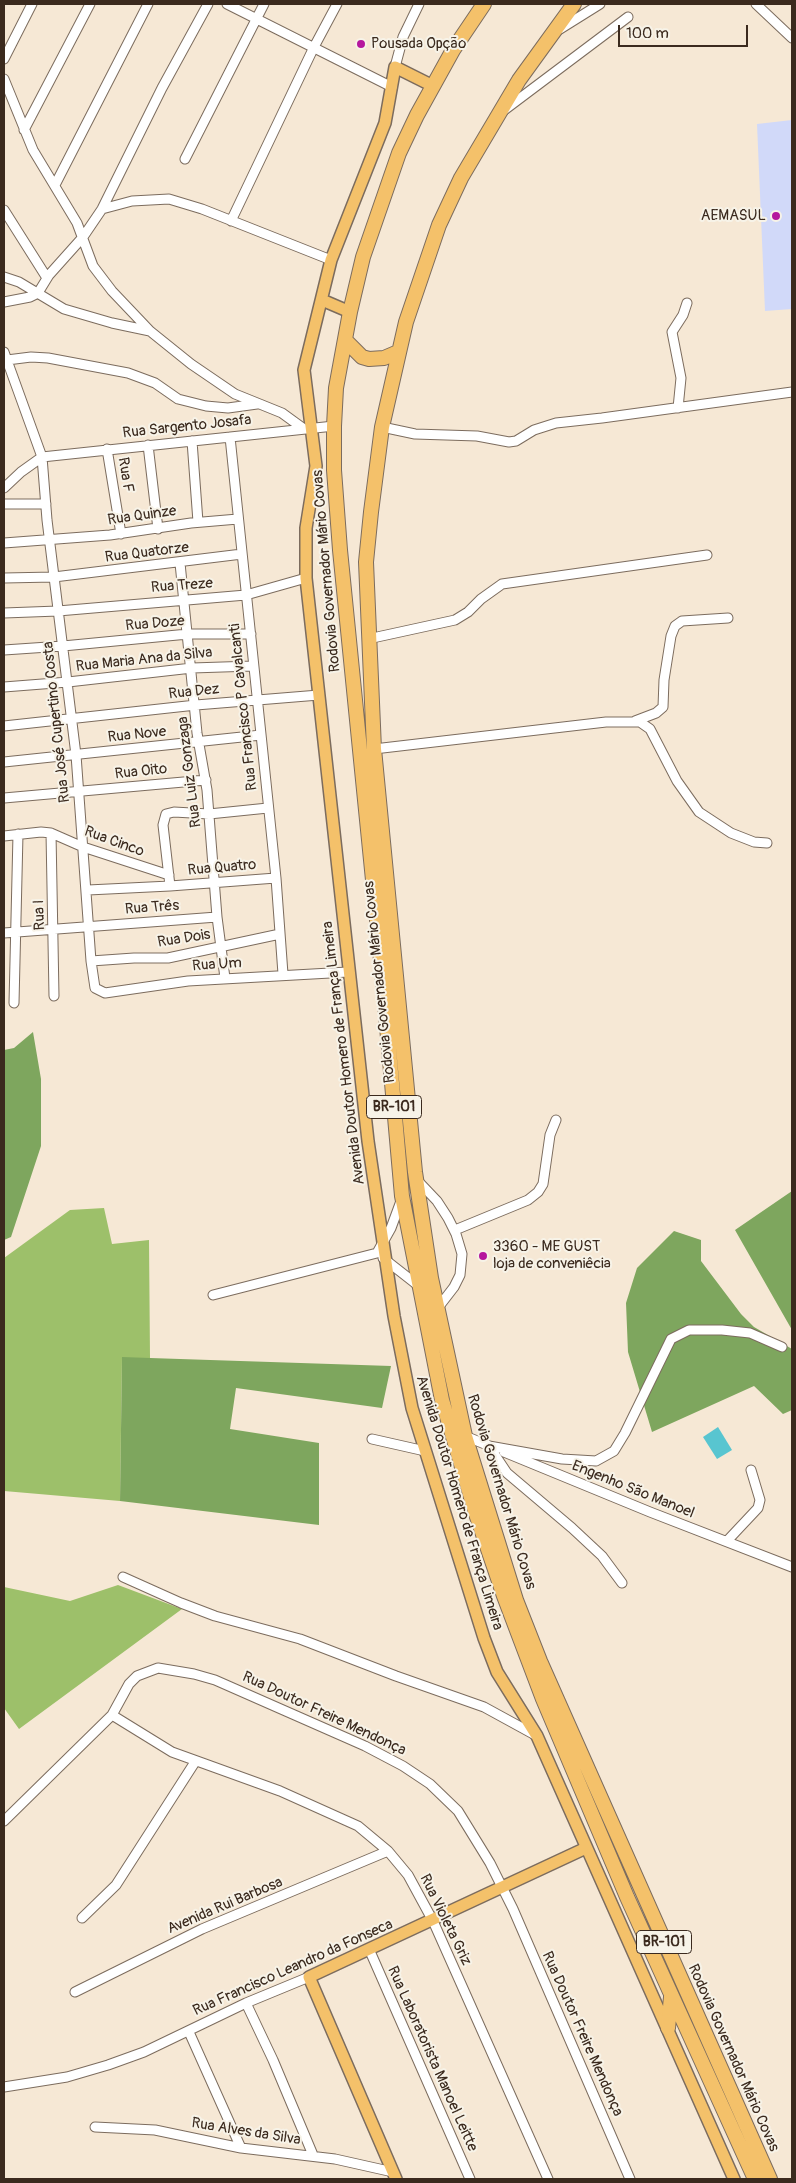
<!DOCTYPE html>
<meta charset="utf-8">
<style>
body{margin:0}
#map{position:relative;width:796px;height:2183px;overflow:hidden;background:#f6e8d5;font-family:Pangolin,sans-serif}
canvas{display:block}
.frame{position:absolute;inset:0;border:5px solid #3b2a1e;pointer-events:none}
.scale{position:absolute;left:618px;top:25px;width:130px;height:22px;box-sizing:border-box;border:2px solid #3b2a1e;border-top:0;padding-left:6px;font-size:15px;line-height:18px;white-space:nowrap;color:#3b2a1e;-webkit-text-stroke:4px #f7f3e8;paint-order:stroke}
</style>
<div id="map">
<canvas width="796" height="2183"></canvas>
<div class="frame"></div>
<div class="scale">100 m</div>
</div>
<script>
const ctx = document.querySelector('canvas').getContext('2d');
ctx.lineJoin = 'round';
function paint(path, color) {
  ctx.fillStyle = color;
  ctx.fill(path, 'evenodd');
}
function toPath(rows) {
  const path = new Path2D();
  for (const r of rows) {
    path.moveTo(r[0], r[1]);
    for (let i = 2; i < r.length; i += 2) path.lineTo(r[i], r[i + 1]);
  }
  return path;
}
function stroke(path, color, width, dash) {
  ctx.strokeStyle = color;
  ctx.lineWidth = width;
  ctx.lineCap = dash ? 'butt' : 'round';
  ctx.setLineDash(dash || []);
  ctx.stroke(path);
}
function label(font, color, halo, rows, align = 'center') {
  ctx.font = font + ' Pangolin,sans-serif';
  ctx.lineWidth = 4;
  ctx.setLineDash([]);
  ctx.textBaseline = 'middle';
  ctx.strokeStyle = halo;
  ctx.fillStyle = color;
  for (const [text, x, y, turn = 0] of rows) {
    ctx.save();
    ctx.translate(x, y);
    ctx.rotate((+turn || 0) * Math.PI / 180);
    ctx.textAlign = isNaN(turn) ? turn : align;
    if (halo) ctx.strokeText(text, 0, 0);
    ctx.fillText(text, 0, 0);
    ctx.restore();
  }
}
const built = toPath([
 [792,120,792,309,765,311,757,124]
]);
const green = toPath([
 [104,1208,112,1244,149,1240,150,1358,122,1358,120,1501,4,1491,4,1258,70,1210],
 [118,1585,182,1609,19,1729,4,1708,4,1587,70,1601]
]);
const forest = toPath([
 [33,1032,41,1079,41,1146,11,1237,4,1240,4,1050,14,1048],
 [792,1191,792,1330,735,1230],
 [674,1231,701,1240,701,1261,741,1314,754,1327,792,1349,792,1410,783,1414,754,1386,652,1432,628,1352,626,1303,637,1268],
 [122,1357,150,1358,391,1366,382,1408,236,1388,230,1429,319,1443,319,1525,120,1501]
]);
const water = toPath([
 [718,1427,732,1450,717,1459,703,1437]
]);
const minor = toPath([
 [227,4,392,87],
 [756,4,792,38],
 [560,29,600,4],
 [4,59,32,4],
 [395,67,403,37,419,4],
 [4,79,33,150,77,223,93,266,112,291,150,331],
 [503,111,628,17],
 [24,130,90,4],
 [185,159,264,4],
 [55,185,148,4],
 [102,209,132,201,169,199,202,209,331,260],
 [4,210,47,278],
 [231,221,314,47,337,4],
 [4,277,19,282,64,309,112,323,150,331,191,364,235,394,282,413,304,429],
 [4,302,30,297,38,293,49,275,83,237,102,209,162,88,208,4],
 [4,352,42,457,47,520,76,755,91,961,95,988,105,993,188,981,348,972],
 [7,360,31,357,48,358,128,373,155,383,178,399,206,406,228,408,257,404],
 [678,408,681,378,672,332,683,315,687,303],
 [382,427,415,434,477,436,509,442,516,441,534,430,556,423,602,418,792,392],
 [230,437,276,878,283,974],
 [192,441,198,522],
 [148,445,158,529],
 [107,449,121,534],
 [4,488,21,472,42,457,334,426],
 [4,504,46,504],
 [4,543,110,535,191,523,238,519],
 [180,563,197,733,207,790,217,917,225,978],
 [4,578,54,577,242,554],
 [4,613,58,611,246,595,306,578],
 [368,639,455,620,468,612,481,599,502,584,707,555],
 [4,650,63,646,188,634,251,634],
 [4,687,68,682,192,668,253,666],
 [635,721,656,713,663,707,664,680,671,636,675,626,682,621,728,618],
 [4,726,196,705,319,695],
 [374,749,606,722,640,722,650,729,677,781,699,812,731,833,754,842,767,843],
 [4,762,261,735],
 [4,798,206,780],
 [51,833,54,996],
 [4,836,41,832,51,833,83,847,169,875],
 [170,886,163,825,166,814,174,812,209,814,268,808],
 [88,890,170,886,276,878],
 [4,933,217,917],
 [91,961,134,958,168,958,280,934],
 [14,1003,18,834],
 [417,1180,437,1201,448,1218,456,1234,462,1254,460,1275,454,1287,437,1309],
 [455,1230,528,1200,538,1192,543,1184,550,1135,556,1120],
 [383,1258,420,1287],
 [213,1295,377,1253,391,1228,401,1201],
 [465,1436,492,1447],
 [372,1439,425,1451],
 [489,1446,562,1459,596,1461,614,1451,625,1433,671,1339,689,1330,722,1330,750,1333,782,1347],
 [489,1446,507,1473,572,1528,602,1556,622,1583],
 [504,1452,650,1512,792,1567],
 [727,1541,758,1508,760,1500,751,1470],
 [123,1577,181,1603,215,1616,300,1639,396,1676,484,1707,537,1736],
 [112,1715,172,1752,280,1791,358,1826,388,1851,408,1875,433,1921,548,2179],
 [4,1821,112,1715,129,1684,137,1676,158,1668,194,1674,215,1680,365,1746,403,1766,430,1784,458,1811,490,1863,513,1909,630,2179],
 [82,1918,116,1885,195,1762],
 [369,1949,470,2179],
 [75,1992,202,1929,388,1851],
 [246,2003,273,2060,313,2155],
 [189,2032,241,2148],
 [4,2087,67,2077,108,2065,144,2052,246,2003,309,1977],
 [95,2127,155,2130,241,2148,335,2159,393,2172]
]);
const major = toPath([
 [433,86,395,67,385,123,331,260,304,370,316,466,306,528,306,578,368,1141,394,1316,412,1408,484,1638,497,1672,537,1736,734,2179],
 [322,300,350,312],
 [396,2179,309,1977,586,1848]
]);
const highway = toPath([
 [484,4,453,50,417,115,399,153,363,257,350,312,336,388,334,426,334,470,340,550,382,970,402,1196,442,1400,475,1511,504,1596,543,1699,627,1897,755,2179],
 [574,4,519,80,461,178,439,225,406,322,382,427,371,512,366,562,374,749,415,1172,431,1278,465,1436,516,1600,540,1661,770,2179],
 [345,340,362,357,369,359,384,358,398,352],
 [668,2028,671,1997]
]);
const markers = [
 [361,44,5,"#b5179e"],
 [776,216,5,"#b5179e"],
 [483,1256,5,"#b5179e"]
];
const shields = [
 [394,1107,55],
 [664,1942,55]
];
const shieldNames = [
 ["BR-101",394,1107],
 ["BR-101",664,1942]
];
const poiNames = [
 ["Pousada Opção",371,44],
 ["AEMASUL",766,216,"right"],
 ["3360 - ME GUST",493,1247],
 ["loja de conveniêcia",493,1264]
];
const streetNames = [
 ["Rua Sargento Josafa",187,427,-6],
 ["Rua F",125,475,81],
 ["Rua Quinze",142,516,-8],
 ["Rua Quatorze",147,553,-7],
 ["Rodovia Governador Mário Covas",327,571,-95],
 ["Rua Treze",182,586,-4],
 ["Rua Doze",155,624,-5],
 ["Rua Maria Ana da Silva",144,660,-6],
 ["Rua Dez",194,692,-6],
 ["Rua Francisco P Cavalcanti",244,707,-96],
 ["Rua José Cupertino Costa",57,722,-96],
 ["Rua Nove",137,735,-6],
 ["Rua Oito",141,772,-6],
 ["Rua Luiz Gonzaga",190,772,-97],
 ["Rua Cinco",114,842,20],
 ["Rua Quatro",222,868,-5],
 ["Rua Três",152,908,-4],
 ["Rua I",40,915,-92],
 ["Rua Dois",184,939,-9],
 ["Rua Um",217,965,-4],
 ["Rodovia Governador Mário Covas",380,982,-96],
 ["Avenida Doutor Homero de França Limeira",344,1053,-97],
 ["Engenho São Manoel",633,1490,22],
 ["Rodovia Governador Mário Covas",501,1492,73],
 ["Avenida Doutor Homero de França Limeira",459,1503,73],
 ["Rua Doutor Freire Mendonça",324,1714,25],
 ["Avenida Rui Barbosa",225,1906,-23],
 ["Rua Violeta Griz",445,1920,64],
 ["Rua Francisco Leandro da Fonseca",293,1968,-24],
 ["Rua Doutor Freire Mendonça",582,2034,66],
 ["Rodovia Governador Mário Covas",733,2058,66],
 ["Rua Laboratorista Manoel Leitte",432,2059,66],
 ["Rua Alves da Silva",246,2132,9]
];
paint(built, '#d1d9f9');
paint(green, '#9dc06a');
paint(forest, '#7ea65e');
paint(water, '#58c5d0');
stroke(minor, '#7c6c5e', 11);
stroke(major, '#7c6c5e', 14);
stroke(highway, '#7c6c5e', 16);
stroke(minor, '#fff', 9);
stroke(major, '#f4c16a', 11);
stroke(highway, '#f4c16a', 14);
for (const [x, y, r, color] of markers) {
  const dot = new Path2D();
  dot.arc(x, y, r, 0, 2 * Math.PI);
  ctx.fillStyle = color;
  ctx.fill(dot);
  stroke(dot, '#f7f3e8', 2);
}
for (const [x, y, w] of shields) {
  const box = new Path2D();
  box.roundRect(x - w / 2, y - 11.5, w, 23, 4);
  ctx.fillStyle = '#f7f3e8';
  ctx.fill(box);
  stroke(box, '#3b2a1e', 1);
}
label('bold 14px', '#3b2a1e', null, shieldNames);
label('15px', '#3b2a1e', '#f7f3e8', poiNames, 'left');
label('15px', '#3b2a1e', '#f7f3e8', streetNames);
</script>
